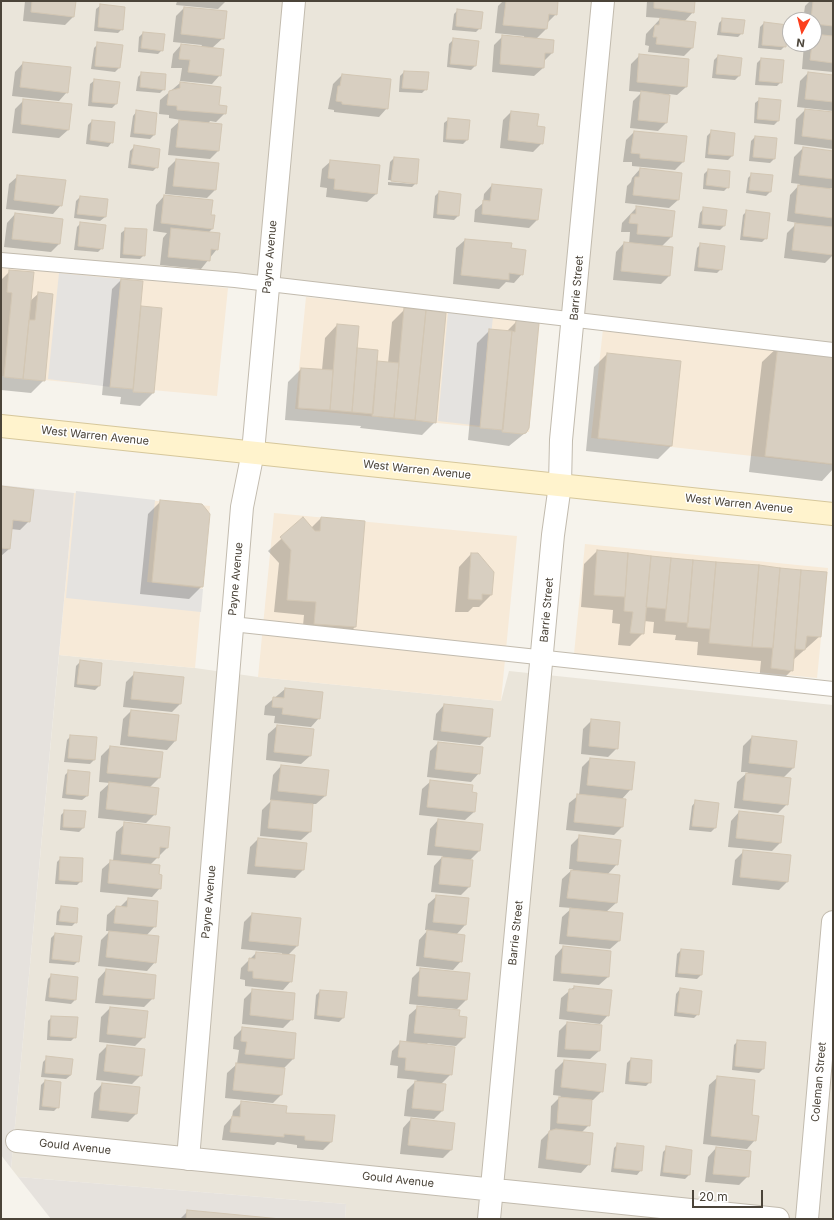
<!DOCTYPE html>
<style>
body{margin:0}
#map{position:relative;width:834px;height:1220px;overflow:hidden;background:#f6f3ec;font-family:Inter,sans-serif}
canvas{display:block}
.frame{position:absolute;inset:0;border:2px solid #4b4439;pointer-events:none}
.north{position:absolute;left:782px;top:12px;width:40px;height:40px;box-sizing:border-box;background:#fff;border:1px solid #b7b4b0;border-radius:50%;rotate:187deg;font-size:11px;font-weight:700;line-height:16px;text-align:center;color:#4b4439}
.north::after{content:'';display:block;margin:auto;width:14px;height:18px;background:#fc3f1d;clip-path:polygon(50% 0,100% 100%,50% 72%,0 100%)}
.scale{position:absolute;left:692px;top:1190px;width:71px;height:18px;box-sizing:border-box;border:2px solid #4b4439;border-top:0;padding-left:5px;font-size:12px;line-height:14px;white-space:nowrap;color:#4b4439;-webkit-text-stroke:3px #fff;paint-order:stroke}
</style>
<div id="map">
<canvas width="834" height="1220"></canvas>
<div class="frame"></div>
<div class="north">N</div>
<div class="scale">20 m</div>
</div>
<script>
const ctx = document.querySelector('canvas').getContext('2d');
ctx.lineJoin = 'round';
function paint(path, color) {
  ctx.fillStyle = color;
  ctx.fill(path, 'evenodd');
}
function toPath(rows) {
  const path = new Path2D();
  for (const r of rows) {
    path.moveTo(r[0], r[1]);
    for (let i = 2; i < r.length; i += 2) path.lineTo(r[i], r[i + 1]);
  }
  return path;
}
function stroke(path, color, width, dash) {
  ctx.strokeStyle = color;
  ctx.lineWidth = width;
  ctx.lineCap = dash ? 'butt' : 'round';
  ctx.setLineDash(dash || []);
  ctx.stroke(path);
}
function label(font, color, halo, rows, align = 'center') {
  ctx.font = font + ' Inter,sans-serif';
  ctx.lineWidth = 3;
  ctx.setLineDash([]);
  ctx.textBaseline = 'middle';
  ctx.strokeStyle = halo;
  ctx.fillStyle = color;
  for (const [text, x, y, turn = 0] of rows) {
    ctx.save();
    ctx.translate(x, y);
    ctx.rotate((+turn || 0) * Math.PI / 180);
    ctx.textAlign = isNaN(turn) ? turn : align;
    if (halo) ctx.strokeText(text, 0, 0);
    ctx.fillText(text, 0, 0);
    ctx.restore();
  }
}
const residential = toPath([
 [1,1,833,1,833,345,1,260],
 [790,20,814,20,814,44,790,44],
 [59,655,195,668,258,677,501,701,509,671,833,705,833,1219,345,1219,346,1204,18,1177,11,1168]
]);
const commercial = toPath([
 [1,266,228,288,217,396,1,376],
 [306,297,540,320,529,432,295,409],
 [603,329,833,354,833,465,591,438],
 [74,493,210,506,195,668,59,655],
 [274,513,517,536,501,701,258,677],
 [585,544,828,568,817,678,574,654]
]);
const industrial = toPath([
 [1,485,74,493,11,1168,1,1155],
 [18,1177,346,1204,345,1219,51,1219]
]);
const parking = toPath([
 [59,273,121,279,110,387,48,379],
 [448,312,493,317,481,426,438,421],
 [76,491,155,500,147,582,203,589,201,612,66,598]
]);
const shadow = toPath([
 [25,1,75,1,73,17,65,25,23,21],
 [177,1,226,1,218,9,176,5],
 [503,1,545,1,556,14,547,23,546,29,536,39,552,53,544,61,543,68,534,76,492,72,494,45,503,36,524,38,524,36,495,33,498,6],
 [647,1,694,1,693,12,684,22,692,48,684,56,648,52,649,46,645,45,646,34,661,18,646,17],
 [810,1,833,1,833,72,802,69,804,44,814,44,814,20,803,20,805,6],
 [101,5,122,29,118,33,94,31,96,9],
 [184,8,223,38,212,48,220,75,212,84,180,81,182,68,171,68,173,54,181,45,201,47,202,45,173,42,176,16],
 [458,10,480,28,476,32,452,30,454,14],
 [723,19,742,33,738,37,717,35,719,23],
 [764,23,785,46,781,50,758,48,760,27],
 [143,33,162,50,158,54,138,52,139,37],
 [453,40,475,66,471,70,447,67,449,44],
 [98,44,119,68,115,72,91,69,94,48],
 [640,55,686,87,677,95,669,94,666,123,658,131,630,128,633,101,642,92,629,91,631,64],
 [718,56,741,59,739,76,735,80,712,78,714,60],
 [761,59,781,82,777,86,755,85,757,63],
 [23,63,67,92,59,101,12,96,15,72],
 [404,72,428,73,426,89,422,93,399,92,400,76],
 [142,73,164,89,160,93,136,91,138,77],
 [808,73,833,76,833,111,797,107,800,81],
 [342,75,387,108,379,117,334,112,334,110,328,109,333,84],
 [95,80,118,83,116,104,112,108,88,106,90,84],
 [180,83,218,106,225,113,216,122,210,121,208,124,218,151,210,159,168,155,171,129,181,120,169,118,169,115,159,114,160,100],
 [760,99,780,101,778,121,774,125,754,123,755,103],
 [24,100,71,105,68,130,59,138,12,133,15,109],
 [805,110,833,113,833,149,794,144,796,119],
 [137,111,154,135,150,139,130,137,133,116],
 [511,112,536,127,542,143,533,152,500,148,503,120],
 [449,119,469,121,467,140,463,144,443,142,444,123],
 [92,121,112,142,108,147,86,144,88,125],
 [634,132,683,162,675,170,632,166,632,162,623,162,626,140],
 [711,132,732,156,728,160,705,158,707,136],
 [755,137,774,159,770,163,749,161,751,141],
 [134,147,157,167,153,171,128,168,130,151],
 [803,148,833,152,833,188,830,188,830,190,833,190,833,255,825,263,784,258,787,233,797,223,787,221,790,195,800,184,791,183,794,157],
 [394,158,416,183,412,187,388,185,388,182,414,184,414,182,388,180,390,162],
 [176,160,215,190,207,198,165,194,168,168],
 [331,161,379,166,376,194,367,202,326,197,327,188,320,187,322,169],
 [640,169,678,200,669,208,625,203,627,186,631,182,632,178],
 [708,170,728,187,724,191,703,189,704,174],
 [752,174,770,192,766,196,746,193,748,178],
 [18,176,61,205,53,214,6,209,9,184],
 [492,185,537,220,529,228,474,222,475,210,483,203,484,194],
 [439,192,458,216,454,220,433,218,435,196],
 [164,196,210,216,212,229,208,233,217,249,201,269,160,265,163,238,167,233,153,231,156,205],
 [80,197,106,200,105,217,100,221,74,218,76,201],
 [637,207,674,212,671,237,661,247,669,276,661,284,613,280,616,252,624,243,629,244,630,232,621,232,622,223],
 [704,208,726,211,724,226,720,230,698,228,700,213],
 [747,211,766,238,762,242,740,240,743,215],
 [15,214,59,244,51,252,4,247,7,223],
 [81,223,102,248,98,252,74,250,77,227],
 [126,229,144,255,140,259,120,258,121,233],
 [465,240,511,244,510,249,522,274,514,283,506,282,499,289,453,284,456,248],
 [701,244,721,269,717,273,694,271,697,248],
 [10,271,29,302,39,293,44,380,31,393,1,390,1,280],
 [121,280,140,307,161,309,153,393,140,406,120,404,121,397,102,395,112,289],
 [405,309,435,422,422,435,360,428,361,426,285,420,288,382,301,369,322,370,325,338,337,325,356,349,376,362,388,363,392,322],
 [517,321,525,433,509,446,468,440,477,343,490,330,506,332],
 [779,346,833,352,833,469,822,481,749,472,762,362],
 [607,354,680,362,671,446,658,459,586,451,594,367],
 [1,487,29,521,20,530,11,529,9,549,1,556],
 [161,501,202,586,189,599,140,594,148,514],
 [321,518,355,627,342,640,302,636,304,615,274,612,279,563,268,551,303,519,311,528],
 [597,551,825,573,820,636,792,661,792,670,779,683,759,681,761,661,697,655,698,642,675,640,676,635,653,633,654,622,644,621,643,633,630,646,618,645,620,624,612,623,613,610,581,607,584,564],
 [471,554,491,595,479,607,473,607,468,612,455,612,459,567],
 [80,662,99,686,95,690,74,687,76,666],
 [135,673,180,704,172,712,123,707,126,682],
 [285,689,319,718,311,727,274,723,275,716,264,715,265,706],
 [444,705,489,736,480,745,433,740,436,714],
 [131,711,178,716,175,741,167,750,120,745,123,719],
 [592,720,617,748,608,757,581,754,583,729],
 [277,726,310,756,301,764,266,760,268,734],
 [71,736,96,738,94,760,90,764,64,762,67,740],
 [752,737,793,768,783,778,787,804,778,813,734,808,737,782,748,772,741,772,743,746],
 [438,743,479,773,471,782,427,777,430,751],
 [110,747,162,753,159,778,149,788,155,814,146,823,98,818,100,792,110,783,99,782,101,756],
 [590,759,631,789,621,800,622,827,614,835,566,830,569,803,579,795,582,767],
 [281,766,325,796,316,804,312,804,310,832,301,840,260,836,262,810,272,800,270,800,273,775],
 [69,771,87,796,82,800,62,798,65,775],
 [431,781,471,793,474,812,465,820,419,815,422,789],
 [696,801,715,828,711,832,689,830,692,806],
 [65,811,84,827,79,832,60,830,61,815],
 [739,812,780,843,772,851,728,847,731,821],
 [438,820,479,851,469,861,469,887,461,895,431,892,434,866,443,856,427,855,430,829],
 [125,824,167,848,150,865,158,875,160,888,152,897,100,892,102,869,111,861,113,861,116,832],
 [580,836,617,864,607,875,616,903,606,912,619,941,610,949,559,944,562,917,572,908,559,907,562,879,573,869,569,869,571,845],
 [258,839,303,870,295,878,247,874,250,847],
 [744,851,787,882,779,890,732,885,735,860],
 [61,858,81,881,77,885,55,884,57,862],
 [437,896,465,925,456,935,461,961,453,970,416,966,419,940,428,930,425,930,428,904],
 [128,899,155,926,146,936,155,962,147,971,98,966,101,940,110,931,106,931,107,915,116,907,120,907],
 [61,907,76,922,72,926,56,925,57,912],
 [252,914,297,946,287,956,291,981,283,990,245,986,245,980,240,979,241,968,256,953,282,955,282,953,241,949,244,922],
 [55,934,78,961,74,965,49,963,51,938],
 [563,947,608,977,599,985,553,981,555,956],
 [681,950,701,975,697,979,675,977,677,954],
 [421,969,468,974,466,1000,457,1009,409,1004,412,978],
 [106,970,153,998,144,1007,95,1003,98,979],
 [52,975,75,1000,71,1004,45,1001,48,979],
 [574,987,608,1015,600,1024,559,1019,561,998],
 [680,989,698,1014,694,1018,674,1016,676,994],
 [253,990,292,1019,283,1028,242,1024,244,999],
 [320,991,343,1018,339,1022,314,1019,316,995],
 [418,1007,458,1017,464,1038,456,1046,427,1043,451,1074,441,1084,442,1111,434,1119,404,1116,407,1090,417,1080,397,1078,398,1066,390,1065,392,1051,400,1043,406,1043,409,1015],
 [110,1008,144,1037,135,1046,99,1042,101,1017],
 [52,1017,75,1037,71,1041,47,1040,48,1021],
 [567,1023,599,1051,590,1059,557,1057,559,1031],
 [243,1028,295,1034,293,1059,283,1069,281,1095,273,1103,225,1098,227,1073,237,1064,239,1050,233,1049,234,1037],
 [738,1041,763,1069,759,1073,732,1070,734,1045],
 [107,1046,141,1075,132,1084,96,1080,99,1054],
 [47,1058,72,1060,71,1075,66,1079,41,1077,43,1062],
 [631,1059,650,1082,646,1086,625,1084,627,1063],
 [564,1061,605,1065,602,1091,593,1100,591,1100,589,1125,581,1133,589,1164,581,1173,538,1168,541,1140,550,1131,551,1106,561,1096,553,1095,555,1070],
 [718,1077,755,1140,747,1149,703,1144,709,1085],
 [45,1081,58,1107,54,1111,39,1110,41,1085],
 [102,1084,136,1114,128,1122,91,1118,94,1093],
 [242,1102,285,1114,331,1142,323,1150,297,1148,297,1145,277,1142,274,1145,222,1140,224,1126,232,1117,233,1111],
 [411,1119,451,1150,443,1158,400,1154,403,1128],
 [618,1144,641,1170,637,1175,611,1172,614,1148],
 [667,1148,689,1175,685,1179,660,1176,663,1152],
 [716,1148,748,1176,739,1185,705,1182,708,1157],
 [188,1211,270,1219,180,1219]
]);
const building = toPath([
 [32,1,76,1,74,17,31,12,32,1],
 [506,1,558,1,557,15,549,14,547,29,503,25,506,1],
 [654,1,695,1,694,13,654,8,654,1],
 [813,1,833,1,833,26,814,24,814,20,811,20,813,1],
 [100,4,125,7,123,30,98,27,100,4],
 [184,7,227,11,224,39,181,34,184,7],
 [457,9,483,12,481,29,456,26,457,9],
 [660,18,696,22,693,48,656,44,657,37,653,37,655,25,659,25,660,18],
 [722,18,745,20,743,34,721,32,722,18],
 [764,22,788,25,786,47,762,45,764,22],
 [143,32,165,34,163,51,141,48,143,32],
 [814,34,833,36,833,63,810,60,812,44,814,44,814,34],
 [502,35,554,40,553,53,545,53,544,68,500,64,502,35],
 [453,38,479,41,476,66,450,64,453,38],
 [97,42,123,45,120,68,95,66,97,42],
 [181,44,224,49,221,76,188,72,190,60,179,59,181,44],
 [639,54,689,59,687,87,637,82,639,54],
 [718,55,742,58,740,76,716,74,718,55],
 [761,58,784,60,782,83,759,81,761,58],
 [23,62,71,67,68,93,20,87,23,62],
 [404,71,429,72,427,90,402,88,404,71],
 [141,72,166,74,165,90,140,87,141,72],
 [808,72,833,75,833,102,805,99,808,72],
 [342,74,391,79,388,109,342,104,342,102,336,101,338,86,340,86,342,74],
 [94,79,120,82,117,104,92,102,94,79],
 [180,82,221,87,219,105,227,106,226,114,177,110,177,106,167,105,169,91,180,88,180,82],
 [641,91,670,95,667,123,638,120,641,91],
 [759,98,781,100,779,121,757,119,759,98],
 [23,99,72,104,69,130,21,124,23,99],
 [805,109,833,112,833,140,802,136,805,109],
 [136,110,157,113,155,135,134,133,136,110],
 [511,111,539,114,537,126,545,127,543,144,508,140,511,111],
 [448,118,470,120,468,140,446,139,448,118],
 [92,120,115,122,113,143,90,140,92,120],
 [179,120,222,124,219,151,176,147,179,120],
 [711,130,735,133,733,156,708,154,711,130],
 [634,131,687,136,684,162,640,158,640,154,631,153,634,131],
 [755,136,777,138,775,159,753,157,755,136],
 [134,145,160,149,158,168,131,164,134,145],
 [803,147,833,151,833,179,799,175,803,147],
 [394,157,419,159,417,184,391,181,394,157],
 [176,159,219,163,216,190,173,186,176,159],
 [330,160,380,165,377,194,334,189,335,179,328,178,330,160],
 [640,168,682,173,679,200,633,195,635,177,639,177,640,168],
 [708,169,730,171,729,188,706,185,708,169],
 [751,173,773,175,771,192,749,190,751,173],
 [17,175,66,180,62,206,14,200,17,175],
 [492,184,542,189,538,220,482,214,483,200,490,201,492,184],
 [798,185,833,189,833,218,795,213,798,185],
 [439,191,461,194,459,216,437,214,439,191],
 [164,195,213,200,211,215,215,215,213,229,161,223,164,195],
 [80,196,108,199,106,217,77,214,80,196],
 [636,206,675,211,672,237,637,234,638,224,629,223,631,214,636,214,636,206],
 [703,207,727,210,725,226,702,224,703,207],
 [746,210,770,213,767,239,743,236,746,210],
 [15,213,63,219,60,244,12,239,15,213],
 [80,222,106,225,103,249,78,246,80,222],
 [795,223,833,227,833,255,792,250,795,223],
 [125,228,147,229,145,256,123,254,125,228],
 [171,228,220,233,218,250,211,249,210,261,168,257,171,228],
 [465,239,512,243,511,248,526,250,523,275,509,273,509,280,461,275,465,239],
 [624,242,673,247,670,276,621,271,624,242],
 [700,243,725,246,722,270,698,267,700,243],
 [9,270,34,272,23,379,4,377,12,293,7,292,9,270],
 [121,279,143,281,133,389,110,387,121,279],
 [38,292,53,294,45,381,23,379,29,320,35,320,38,292],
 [141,306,162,308,154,393,133,392,141,306],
 [404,308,426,310,415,420,394,418,404,308],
 [426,310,446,313,436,423,415,420,426,310],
 [516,320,539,323,529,428,526,433,522,434,502,432,512,331,515,332,516,320],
 [337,324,359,326,352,412,330,410,337,324],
 [489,329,512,331,503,430,480,428,489,329],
 [778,345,833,351,833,464,765,456,778,345],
 [357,348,378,350,373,414,352,412,357,348],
 [607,353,681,361,672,446,598,438,607,353],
 [377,361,399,363,394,418,372,416,377,361],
 [301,368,333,370,330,410,298,408,301,368],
 [1,486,34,490,30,522,13,520,10,549,1,548,1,486],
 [160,500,202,504,210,514,203,587,152,582,160,500],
 [303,517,315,531,320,531,321,517,365,521,356,627,314,624,316,602,287,600,291,550,280,537,303,517],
 [597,550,628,553,625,597,594,595,597,550],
 [471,553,478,553,494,572,492,595,482,594,482,600,468,599,471,553],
 [628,553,651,556,644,634,630,633,633,612,624,611,628,553],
 [651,556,671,558,666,609,646,607,651,556],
 [671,558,693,560,688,623,665,621,671,558],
 [693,560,716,562,710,629,687,627,693,560],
 [716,562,759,565,752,647,709,643,716,562],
 [759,565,780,568,773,648,752,647,759,565],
 [780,568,801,570,793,671,771,668,780,568],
 [801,570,827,572,821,637,807,636,805,650,795,649,801,570],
 [80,660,102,663,100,686,77,684,80,660],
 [134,672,184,677,181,704,131,699,134,672],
 [285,688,323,692,320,719,282,714,283,708,272,707,273,697,284,698,285,688],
 [444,704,493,709,490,737,441,731,444,704],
 [131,710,179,715,176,741,128,736,131,710],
 [591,719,620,722,618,749,589,746,591,719],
 [277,725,314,729,311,756,274,752,277,725],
 [70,735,97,737,95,760,68,758,70,735],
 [752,736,797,741,794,768,749,763,752,736],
 [438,742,483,747,480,774,435,769,438,742],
 [110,746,163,752,160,778,107,773,110,746],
 [590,758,635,762,632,790,587,785,590,758],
 [281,765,329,770,326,796,278,791,281,765],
 [68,770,90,772,88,796,66,794,68,770],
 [746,773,791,778,788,805,743,800,746,773],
 [430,780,473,785,472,792,477,793,475,812,427,807,430,780],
 [109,782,159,788,156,815,106,809,109,782],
 [577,794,626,799,623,827,574,822,577,794],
 [271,800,313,804,311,832,268,828,271,800],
 [695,800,719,803,716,828,692,826,695,800],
 [64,810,86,811,84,828,63,827,64,810],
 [739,811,784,816,781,843,736,838,739,811],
 [438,819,483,824,480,851,435,846,438,819],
 [124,822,170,827,168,848,160,847,159,858,121,854,124,822],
 [579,835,621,840,618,865,577,861,579,835],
 [258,838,307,843,304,870,255,866,258,838],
 [743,850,791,855,788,882,740,877,743,850],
 [60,857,83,858,82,882,59,880,60,857],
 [442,857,473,860,470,887,439,884,442,857],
 [110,860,160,865,159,874,162,875,161,889,108,883,110,860],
 [571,870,620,875,617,903,567,898,571,870],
 [436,895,469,898,466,925,433,922,436,895],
 [128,898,158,901,156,927,114,923,116,906,127,907,128,898],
 [61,906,78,908,77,923,59,921,61,906],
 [570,908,623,913,620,941,567,936,570,908],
 [252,913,301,918,298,946,249,941,252,913],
 [427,930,465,935,462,962,424,957,427,930],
 [109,931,159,936,156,963,106,957,109,931],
 [55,933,82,936,79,962,52,959,55,933],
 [563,946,611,951,609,977,561,973,563,946],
 [681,949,704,951,702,975,678,973,681,949],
 [256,952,295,955,292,982,253,978,253,971,248,971,249,958,255,959,256,952],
 [420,968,470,973,467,1000,418,996,420,968],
 [106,969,156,975,154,999,103,995,106,969],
 [51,974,78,977,76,1000,49,997,51,974],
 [574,986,612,990,609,1016,567,1011,569,989,574,989,574,986],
 [680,988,702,991,699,1015,677,1012,680,988],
 [252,989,295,993,293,1020,250,1015,252,989],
 [320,990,347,992,344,1018,317,1015,320,990],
 [417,1006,460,1010,459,1016,467,1017,465,1038,414,1033,417,1006],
 [110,1007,148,1011,145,1038,107,1034,110,1007],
 [51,1016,78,1017,76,1038,50,1036,51,1016],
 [567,1022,602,1025,600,1051,565,1049,567,1022],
 [242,1027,296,1033,294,1059,245,1054,247,1042,241,1041,242,1027],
 [737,1040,766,1042,764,1069,735,1066,737,1040],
 [400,1041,455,1047,452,1075,405,1070,406,1058,398,1057,400,1041],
 [107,1045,145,1049,142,1076,104,1071,107,1045],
 [46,1056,73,1059,71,1075,45,1073,46,1056],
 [631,1058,652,1060,651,1083,629,1081,631,1058],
 [564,1060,606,1064,603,1092,561,1087,564,1060],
 [236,1063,285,1068,282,1095,233,1090,236,1063],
 [717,1076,755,1080,752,1115,759,1116,756,1141,711,1136,717,1076],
 [45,1080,61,1082,59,1108,42,1106,45,1080],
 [415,1081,446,1084,443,1111,412,1108,415,1081],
 [102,1083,140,1087,137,1114,99,1110,102,1083],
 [559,1097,592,1100,590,1126,557,1123,559,1097],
 [241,1101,287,1106,286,1113,335,1115,332,1142,305,1140,305,1136,284,1134,284,1137,230,1132,232,1116,240,1117,241,1101],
 [411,1118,455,1123,452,1150,408,1145,411,1118],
 [556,1129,593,1133,590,1165,546,1159,549,1131,556,1129],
 [617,1143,644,1146,642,1171,614,1168,617,1143],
 [666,1146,692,1150,690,1175,663,1172,666,1146],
 [716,1147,751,1151,749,1177,713,1174,716,1147],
 [187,1210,281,1219,186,1219,187,1210]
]);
const service = toPath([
 [1,260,235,280,833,350],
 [232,624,833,689]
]);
const minor = toPath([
 [17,1141,778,1219],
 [188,1159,242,507,253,452,294,1],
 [489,1219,553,535,560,485,561,440,603,1],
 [807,1219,833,922]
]);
const secondary = toPath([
 [1,426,833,514]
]);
const streetNames = [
 ["Payne Avenue",270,257,-85],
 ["Barrie Street",577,288,-85],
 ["West Warren Avenue",95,436,6],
 ["West Warren Avenue",417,470,6],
 ["West Warren Avenue",739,504,6],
 ["Payne Avenue",236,579,-85],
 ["Barrie Street",547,610,-85],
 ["Payne Avenue",209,902,-85],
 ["Barrie Street",516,933,-84],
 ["Coleman Street",819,1082,-85],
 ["Gould Avenue",75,1147,6],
 ["Gould Avenue",398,1180,6]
];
paint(residential, '#eae5da');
paint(commercial, '#f7ead8');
paint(industrial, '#e6e2dd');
paint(parking, '#e5e3e0');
paint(shadow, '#0003');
paint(building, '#d8cfc1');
stroke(building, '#d3c7b4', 1);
stroke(service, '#c2bbae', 16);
stroke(minor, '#c2bbae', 24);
stroke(secondary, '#d6c79b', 24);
stroke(service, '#fff', 14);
stroke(minor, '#fff', 22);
stroke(secondary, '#fff3cd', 22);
label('11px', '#4b4439', '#fff', streetNames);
</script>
